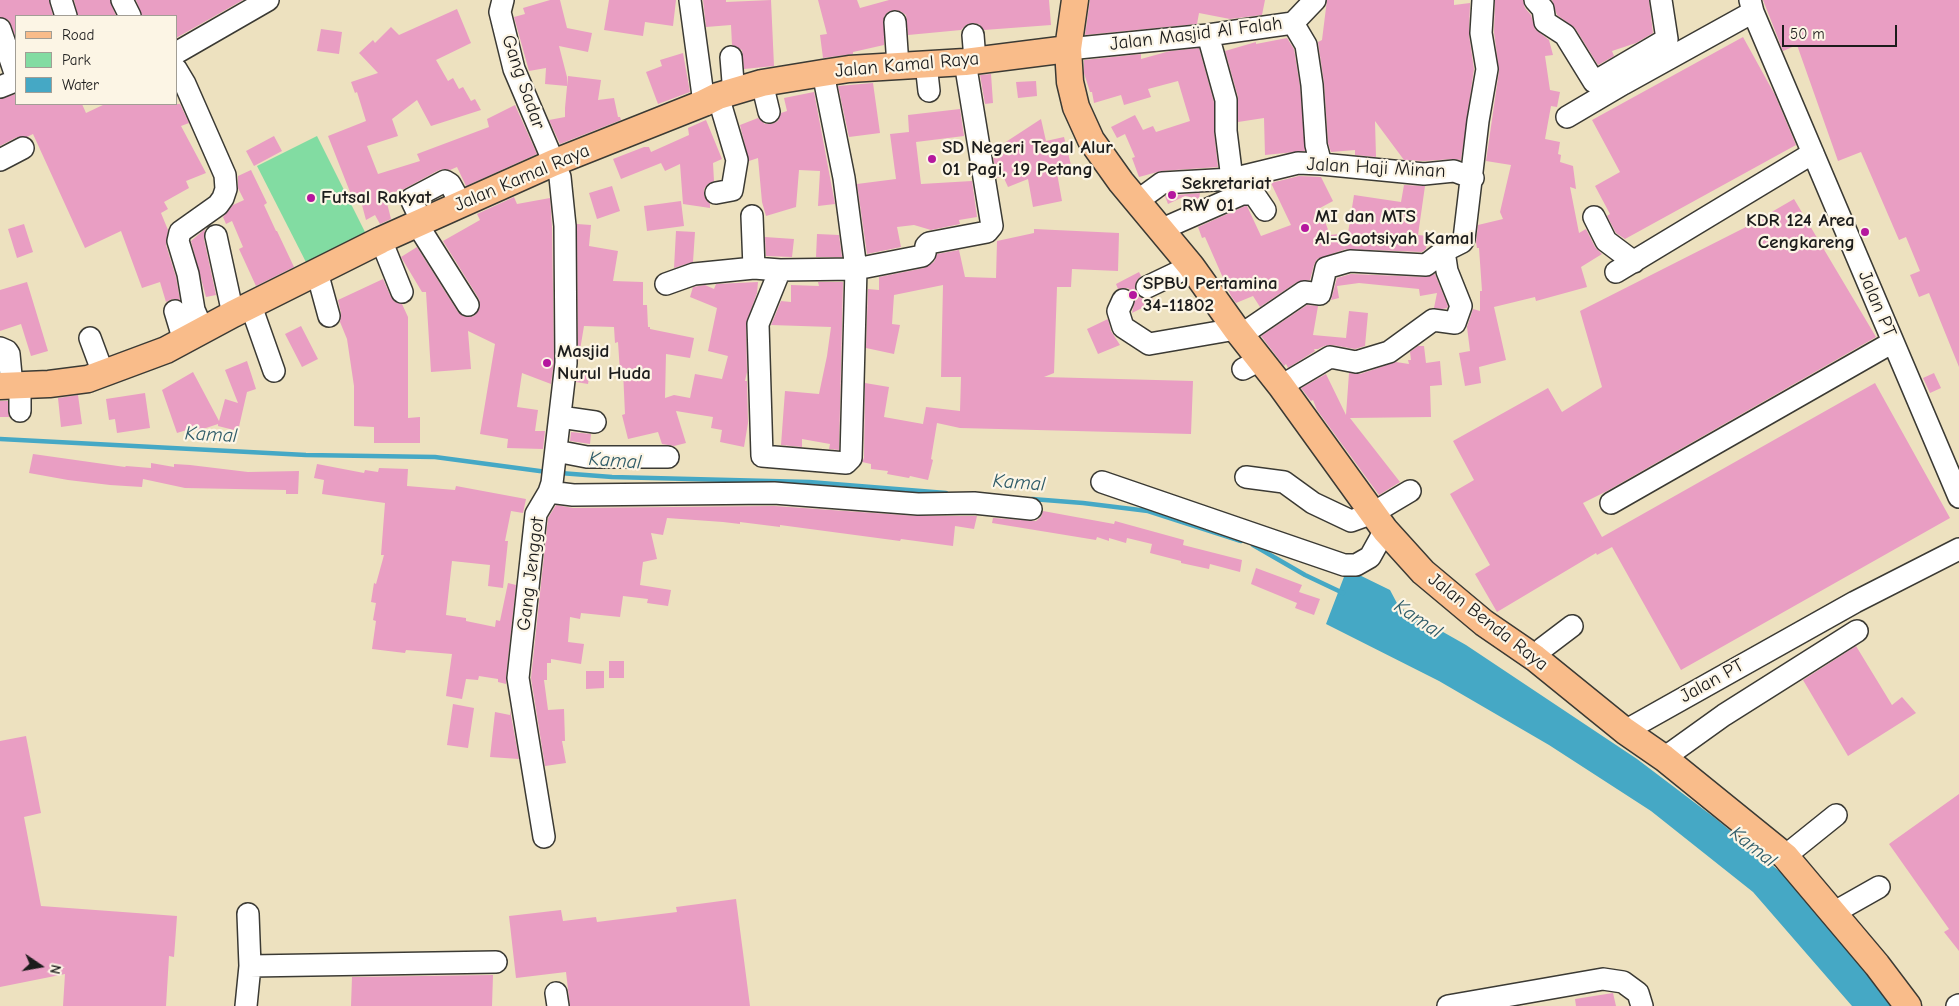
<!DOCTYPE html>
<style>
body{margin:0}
#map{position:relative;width:1959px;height:1006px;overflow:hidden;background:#ede1bf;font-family:"Comic Neue",sans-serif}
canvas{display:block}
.legend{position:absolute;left:15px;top:15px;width:162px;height:90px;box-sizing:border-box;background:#fcf5e5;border:1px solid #a29e95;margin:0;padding:6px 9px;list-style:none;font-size:15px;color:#1c1c1c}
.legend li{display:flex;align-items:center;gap:10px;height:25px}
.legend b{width:25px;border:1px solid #a29e95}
.north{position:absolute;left:15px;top:941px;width:50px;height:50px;-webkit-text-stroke:4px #fcf5e5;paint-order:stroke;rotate:102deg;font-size:14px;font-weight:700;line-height:20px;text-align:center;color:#1c1c1c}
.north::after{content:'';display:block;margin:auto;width:18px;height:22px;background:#1c1c1c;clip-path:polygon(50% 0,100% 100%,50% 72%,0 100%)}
.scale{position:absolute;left:1782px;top:25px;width:115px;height:22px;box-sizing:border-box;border:2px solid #1c1c1c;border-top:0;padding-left:6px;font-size:15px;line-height:18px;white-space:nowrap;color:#1c1c1c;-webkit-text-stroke:4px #fcf5e5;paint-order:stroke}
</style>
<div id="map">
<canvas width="1959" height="1006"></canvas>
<ul class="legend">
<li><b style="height:6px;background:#f9bc8a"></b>Road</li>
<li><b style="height:14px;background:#82dca2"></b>Park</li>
<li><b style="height:14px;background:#45a8c5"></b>Water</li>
</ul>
<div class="north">N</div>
<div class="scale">50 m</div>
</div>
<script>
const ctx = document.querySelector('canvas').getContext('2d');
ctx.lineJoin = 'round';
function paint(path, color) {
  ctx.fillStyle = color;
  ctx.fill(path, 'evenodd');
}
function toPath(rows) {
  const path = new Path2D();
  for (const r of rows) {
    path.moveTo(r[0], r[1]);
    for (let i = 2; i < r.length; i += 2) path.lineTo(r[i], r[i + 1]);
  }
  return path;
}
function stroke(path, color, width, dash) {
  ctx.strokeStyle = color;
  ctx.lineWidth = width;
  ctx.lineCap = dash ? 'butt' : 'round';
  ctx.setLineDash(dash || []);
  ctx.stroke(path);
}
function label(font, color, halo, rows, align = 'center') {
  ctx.font = font + ' "Comic Neue",sans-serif';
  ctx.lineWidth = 4.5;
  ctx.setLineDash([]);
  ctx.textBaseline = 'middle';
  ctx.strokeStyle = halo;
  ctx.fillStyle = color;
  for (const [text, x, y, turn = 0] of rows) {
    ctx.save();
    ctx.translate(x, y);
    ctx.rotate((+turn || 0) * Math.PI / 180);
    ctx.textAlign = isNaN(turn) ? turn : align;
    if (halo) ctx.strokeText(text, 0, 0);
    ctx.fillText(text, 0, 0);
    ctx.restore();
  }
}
const green = toPath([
 [317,136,369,240,310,270,257,166]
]);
const water = toPath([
 [1347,569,1390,590,1399,607,1466,645,1637,759,1715,818,1790,880,1893,1006,1852,1006,1753,892,1651,811,1549,745,1439,681,1326,624]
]);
const stream = toPath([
 [0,439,306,455,435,457,547,472],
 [560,473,612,477,809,482,946,493],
 [1032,499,1083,503,1148,511,1241,541],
 [1253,545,1305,575,1343,593]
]);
const building = toPath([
 [0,0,49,0,53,16,16,16,16,38,9,20,0,17],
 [74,0,110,0,116,16,78,16],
 [136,0,243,0,176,38,176,16,142,16],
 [550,0,560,0,567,28,592,33,588,52,559,46,567,77,567,86,545,84,546,68,529,71,514,17,525,14,523,8],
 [609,0,676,0,673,26,645,22,643,36,604,30],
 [703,0,726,0,726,2,771,0,774,66,744,69,742,50,732,45,731,25,706,27],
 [818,0,857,0,860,8,889,0,1049,0,1051,25,984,30,979,24,972,23,966,25,961,30,908,35,906,15,900,11,894,10,888,12,884,17,884,45,853,52,853,54,823,58,820,35,827,34],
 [1090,0,1265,0,1262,15,1230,19,1199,13,1197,24,1085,35],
 [1327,0,1454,0,1454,5,1470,3,1469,35,1474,69,1461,160,1453,159,1424,161,1404,160,1375,121,1376,157,1355,155,1355,150,1331,152,1328,143,1324,83,1318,42,1322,40],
 [1495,0,1523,0,1525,8,1531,15,1535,29,1549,40,1553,55,1545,56,1550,90,1560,92,1557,107,1551,106,1545,139,1560,142,1558,154,1561,155,1560,162,1573,166,1576,189,1570,187,1579,233,1586,229,1595,247,1602,254,1581,267,1587,287,1536,301,1535,297,1494,307,1506,360,1479,367,1481,383,1465,386,1459,353,1470,351,1467,327,1473,309,1480,311,1480,291,1482,291,1479,248,1477,248,1476,242,1478,225,1503,219,1500,212,1511,165,1486,161,1499,71,1494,32],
 [1552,0,1649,0,1653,33,1636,43,1612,51,1614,56,1598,65,1575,28,1557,15],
 [1763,0,1959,0,1959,367,1929,293,1919,297,1910,275,1920,271,1906,237,1899,240,1861,152,1838,161,1797,45,1783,51],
 [457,9,471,43,436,60,448,81,453,78,459,89,463,87,471,101,475,99,481,110,431,126,417,100,392,119,398,136,367,146,378,174,420,161,417,154,489,127,487,119,515,105,537,154,466,186,457,167,450,170,445,169,439,170,404,189,385,195,391,219,380,224,375,215,366,220,359,194,352,197,328,136,366,121,357,92,355,93,351,82,378,73,359,53,373,40,375,43,391,27,399,35],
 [321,29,342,32,339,54,317,51],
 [1743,37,1775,95,1796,145,1625,239,1616,233,1607,216,1610,214,1595,186,1620,172,1592,120],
 [1287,38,1294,49,1300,86,1305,151,1265,155,1264,118,1238,122,1238,97,1225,51,1256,42,1256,44],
 [1199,48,1214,102,1214,132,1218,167,1161,171,1139,177,1132,158,1135,157,1125,134,1117,138,1111,127,1135,115,1143,130,1153,126,1156,132,1190,121,1178,81,1148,89,1151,97,1124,105,1121,95,1094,103,1092,92,1090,92,1084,73,1084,60,1141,54,1141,59,1170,51],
 [683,53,690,92,658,104,646,72,662,66,660,60],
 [991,74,993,103,985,104,980,75],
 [568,76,601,80,598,100,614,98,618,117,620,117,621,120,560,144,549,120,565,117,565,108],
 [1036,81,1037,96,1018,98,1016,82],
 [873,83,880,133,849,137,838,86],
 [814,92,835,204,818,206,820,171,799,170,796,207,766,216,762,202,758,158,749,161,740,125,758,118,765,124,772,124,778,121,781,113,787,111,784,98],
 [16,94,16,104,82,104,86,113,105,104,180,104,189,123,181,126,206,173,186,181,189,188,164,202,168,209,161,213,168,230,166,245,176,277,180,300,172,299,166,302,160,282,142,288,121,231,85,248,33,134,27,137,17,137,0,146,0,99],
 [960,109,964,136,916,142,921,184,972,181,977,217,959,220,960,224,931,230,914,225,897,227,901,247,867,254,857,184,896,179,890,134,909,132,908,115],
 [1041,119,1046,141,1064,137,1072,169,1057,173,1062,201,1033,207,1028,179,1008,187,1003,176,997,178,992,151],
 [706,120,722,159,713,163,714,181,708,184,704,189,704,196,710,204,710,208,683,204,680,164,665,171,661,163,621,179,613,159,644,147,649,147,651,152,689,135,688,128],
 [274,136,282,151,254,166,246,151],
 [251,170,267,203,264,205,276,231,277,231,294,267,256,286,239,249,243,247,232,221,226,224,223,217,233,205,244,200,238,188,238,176],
 [1299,176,1321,177,1333,201,1320,208,1330,235,1348,233,1354,195,1401,202,1404,185,1425,186,1418,235,1428,236,1426,249,1422,252,1346,249,1317,259,1314,265,1310,280,1297,282,1260,307,1253,296,1236,303,1231,296,1205,237,1202,238,1198,227,1245,206,1247,206,1261,236,1291,225,1271,183],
 [612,186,620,211,597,219,589,193],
 [1200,193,1199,199,1185,196,1168,204,1165,196],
 [514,197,517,204,550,198,552,227,554,362,551,384,522,373,517,407,538,410,535,431,545,431,543,449,507,448,508,439,480,434,495,344,468,331,471,369,431,372,426,292,422,292,401,257,417,247,458,312,463,316,468,317,474,316,479,310,480,305,479,299,443,241,480,220,477,214],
 [1794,199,1876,337,1607,491,1583,503,1602,537,1875,383,1950,518,1681,670,1612,547,1597,555,1596,553,1497,612,1475,574,1490,565,1450,494,1474,480,1453,441,1548,388,1562,412,1602,387,1580,311,1744,228],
 [681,201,684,226,647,231,644,206],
 [24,224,33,252,17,258,8,229],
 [577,224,591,225,589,246,618,251,613,281,643,282,643,305,647,305,648,327,650,327,650,329,694,338,690,358,666,354,665,398,674,395,690,398,695,374,722,379,728,356,708,351,717,308,690,297,693,287,705,285,714,289,716,284,758,282,757,293,746,324,747,372,745,381,747,381,748,423,744,447,720,442,722,430,711,428,713,417,676,411,686,443,674,446,662,444,658,432,628,439,622,415,625,414,623,371,620,372,618,342,615,343,614,327,584,326,578,362],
 [205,229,204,239,216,295,206,297,191,241],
 [1034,229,1119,233,1118,271,1072,269,1071,287,1057,287,1054,373,1044,377,1193,381,1191,434,960,428,937,423,931,459,933,460,928,480,910,476,909,478,887,474,888,471,871,469,871,464,862,462,864,458,865,383,889,387,884,417,923,424,926,407,960,411,961,377,941,377,943,285,894,295,892,324,900,325,894,354,866,348,868,289,879,290,879,277,924,268,934,262,937,254,959,250,965,277,996,278,997,241,1034,233],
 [676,231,695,232,693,262,674,268],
 [817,234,839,235,842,257,816,257],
 [765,237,794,239,792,257,766,256],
 [1139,272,1141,276,1137,280,1135,286,1136,293,1140,298,1146,299,1152,298,1154,302,1132,313,1135,299,1133,293,1128,288,1118,289,1116,284],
 [1351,274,1425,277,1435,274,1448,306,1447,308,1442,309,1434,308,1437,293,1420,296,1419,289,1359,283,1337,286,1339,298,1331,300,1337,278],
 [383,279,391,297,395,302,402,304,408,317,408,418,420,417,420,443,374,443,374,427,354,426,354,386,347,339,340,322,341,313,338,300],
 [27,282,48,351,31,356,21,324,0,331,0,290],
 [818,282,843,282,839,450,829,449,830,444,802,439,802,447,781,445,785,391,819,394,827,356,831,327,771,325,781,301,791,302,791,285,819,286],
 [1307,305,1318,306,1313,335,1346,338,1349,311,1368,313,1365,346,1355,349,1332,345,1324,346,1318,349,1314,349,1315,351,1288,368,1286,364,1284,366,1261,336],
 [1108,319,1111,331,1120,345,1098,354,1087,329],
 [301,326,318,359,302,367,285,334],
 [1418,346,1424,346,1426,363,1440,361,1442,385,1430,386,1431,417,1350,418,1400,482,1379,495,1317,410,1313,400,1311,401,1301,388,1326,374,1346,415,1349,373,1360,374,1396,362,1409,364,1408,360,1411,360,1410,352],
 [247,361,256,389,247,392,238,431,218,426,218,424,197,431,196,427,177,433,162,390,193,372,219,421,225,399,238,403,225,370],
 [578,370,590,372,588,384,576,382],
 [1934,373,1941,388,1930,393,1923,378],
 [145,393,150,428,117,433,115,419,109,420,106,399],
 [78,395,82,424,61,427,58,398],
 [0,401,8,401,9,417,0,417],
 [571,432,591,434,590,444,570,441],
 [33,454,125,467,126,466,151,468,151,463,174,467,174,464,190,465,248,472,299,471,298,494,286,494,286,490,185,488,143,479,142,487,110,485,68,480,29,473],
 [317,464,364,473,365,470,378,472,379,468,408,469,407,486,455,490,456,486,526,499,523,513,511,511,505,541,508,541,503,588,488,586,490,565,452,561,446,615,466,618,466,621,495,627,496,620,500,621,508,583,516,585,506,677,506,684,498,682,498,679,479,676,478,680,466,679,462,699,446,696,452,654,406,650,405,653,372,649,376,621,373,620,376,603,371,602,374,583,376,584,384,555,381,555,385,503,322,494,324,480,314,478],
 [556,505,573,508,774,506,917,516,977,516,974,529,955,526,953,546,901,539,900,541,780,525,780,527,740,522,740,524,723,522,667,518,663,535,651,533,657,559,643,562,640,585,671,590,668,606,647,603,648,599,623,596,620,617,581,613,580,619,570,617,568,642,584,644,581,664,551,659,551,663,547,663,547,680,544,680,548,710,564,709,565,741,562,741,566,763,545,766,531,678,548,518],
 [1043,511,1114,524,1115,521,1184,540,1183,545,1242,560,1240,572,1210,564,1209,569,1181,563,1181,561,1150,553,1152,544,1127,538,1126,543,1109,538,1109,541,1097,537,1096,540,992,523,993,518,1036,521,1041,517],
 [1256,568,1302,585,1299,592,1320,599,1314,615,1295,608,1297,603,1251,584],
 [1856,646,1892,705,1902,697,1916,713,1848,756,1803,680],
 [609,661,624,661,624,678,609,678],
 [586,671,604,671,604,688,586,689],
 [453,704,474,708,468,748,447,745],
 [510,710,519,759,490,757,495,712,510,715],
 [26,736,41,813,24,817,41,906,177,916,174,957,169,956,166,1006,63,1006,65,974,0,987,0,741],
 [1959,794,1959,951,1944,932,1949,929,1889,844],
 [736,899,750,1006,570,1006,566,972,516,978,509,916,561,910,563,921,596,917,597,922,677,912,676,907],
 [493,975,492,1006,351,1006,352,977],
 [1613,993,1616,1006,1576,1006,1575,999]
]);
const minor = toPath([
 [61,0,66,16],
 [122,0,130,16],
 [503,0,500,12,514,69,560,177,565,226,566,363,552,483,549,492,536,514,518,678,544,837],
 [690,0,704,103],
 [1535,0,1543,9,1545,22,1565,35,1594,82,1667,39,1661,0],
 [1750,0,1753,12,1959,497],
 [895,22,898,66],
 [1293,23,1306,45,1312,85,1316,145,1321,164],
 [0,29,16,76,15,81,0,87],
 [973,35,975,60],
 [1208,35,1226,100,1226,131,1232,179],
 [1068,49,1208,35,1293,23,1315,0],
 [176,53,268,0],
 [731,57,733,82,737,90],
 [926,64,929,91],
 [176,69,185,84,225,175,226,189,223,198,218,205,180,232,178,241,188,274,194,310,203,330],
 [762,83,769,112],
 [1567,117,1623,84,1753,12],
 [0,160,23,148],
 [716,193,732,190,737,160,718,96],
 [1136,202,1162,183,1232,179,1298,163,1321,164,1424,174,1454,171,1473,178],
 [752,216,754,268],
 [1594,217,1606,241,1634,262],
 [422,222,411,199,445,181,450,184,461,204],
 [417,224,468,305],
 [1160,230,1242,194,1254,194,1265,210],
 [216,236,233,314],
 [381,240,402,292],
 [780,270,758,324,762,456,846,463,851,458,856,269,844,178,823,73],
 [317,272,329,316],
 [1616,272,1813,153],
 [666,284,694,274,754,268,780,270,856,269,922,256,925,253,926,246,929,243,987,232,992,226,965,62],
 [1147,287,1191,266],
 [1123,300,1118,311,1123,327,1149,344,1236,329],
 [251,306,274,371],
 [175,311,184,341],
 [1241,335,1304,292,1320,294,1326,268,1350,261,1426,265,1444,251,1462,242,1464,239,1478,121,1487,69,1481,33,1483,0],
 [90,338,103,373],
 [0,348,7,351,9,354,12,386],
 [1243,369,1260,360],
 [20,386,20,411],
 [1281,386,1330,357,1356,362,1389,352,1433,320,1455,323,1461,306,1447,271,1444,251],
 [560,417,595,422],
 [556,451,587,457,668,457],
 [1246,477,1284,482,1313,503,1351,521,1373,513,1410,491],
 [1102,482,1344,565,1356,565,1370,557,1385,530],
 [549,492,573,495,774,493,918,504,974,503,1031,509],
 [1611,503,1893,342],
 [1535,658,1543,648,1572,626],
 [1625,731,1855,602,1959,549],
 [1664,758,1724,715,1857,631],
 [1785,856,1836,815],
 [1833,913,1879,887],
 [250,966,496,962],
 [556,993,558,1006],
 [246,1006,250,966,248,914],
 [1448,1006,1603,979,1623,982,1638,993,1642,1006],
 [1957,1006,1959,1005]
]);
const major = toPath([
 [1075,0,1068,49,1070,82,1076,107,1091,140,1121,182,1191,266,1236,329,1281,386,1385,530,1423,572,1484,623,1535,658,1625,731,1664,758,1785,856,1877,965,1908,1006],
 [0,386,49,384,88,379,166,350,233,314,381,240,553,163,704,103,718,96,762,83,823,73,849,69,965,62,1068,49]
]);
const markers = [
 [932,159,5,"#b5179e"],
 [1172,195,5,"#b5179e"],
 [311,198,5,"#b5179e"],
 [1305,228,5,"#b5179e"],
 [1865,232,5,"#b5179e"],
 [1133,295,5,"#b5179e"],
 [547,363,5,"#b5179e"]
];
const streetNames = [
 ["Jalan Masjid Al Falah",1196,34,-7],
 ["Jalan Kamal Raya",907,65,-5],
 ["Gang Sadar",523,82,71],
 ["Jalan Haji Minan",1376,168,3],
 ["Jalan Kamal Raya",522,178,-23],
 ["Jalan PT",1877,304,67],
 ["Gang Jenggot",531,574,-83],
 ["Jalan Benda Raya",1488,622,38],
 ["Jalan PT",1712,681,-29]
];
const poiNames = [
 ["SD Negeri Tegal Alur",942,148],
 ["01 Pagi, 19 Petang",942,170],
 ["Sekretariat",1182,184],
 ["RW 01",1182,206],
 ["Futsal Rakyat",321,198],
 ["MI dan MTS",1315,217],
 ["Al-Gaotsiyah Kamal",1315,239],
 ["KDR 124 Area",1855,221,"right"],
 ["Cengkareng",1855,243,"right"],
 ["SPBU Pertamina",1143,284],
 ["34-11802",1143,306],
 ["Masjid",557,352],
 ["Nurul Huda",557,374]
];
const waterNames = [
 ["Kamal",211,435,3],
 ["Kamal",615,461,4],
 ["Kamal",1019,483,4],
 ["Kamal",1418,619,34],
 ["Kamal",1753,847,38]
];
paint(green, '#82dca2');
paint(water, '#45a8c5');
stroke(stream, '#45a8c5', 4.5);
paint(building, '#e99ec3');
stroke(minor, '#3b3a34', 24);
stroke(major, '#3b3a34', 29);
stroke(minor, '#fff', 21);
stroke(major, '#f9bc8a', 26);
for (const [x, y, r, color] of markers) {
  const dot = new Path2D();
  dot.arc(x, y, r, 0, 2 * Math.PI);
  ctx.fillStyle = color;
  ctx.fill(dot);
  stroke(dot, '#fcf5e5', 2);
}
label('19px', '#1c1c1c', '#fcf5e5', streetNames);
label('bold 19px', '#1c1c1c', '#fcf5e5', poiNames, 'left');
label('italic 20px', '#2e5b68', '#fcf5e5', waterNames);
</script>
